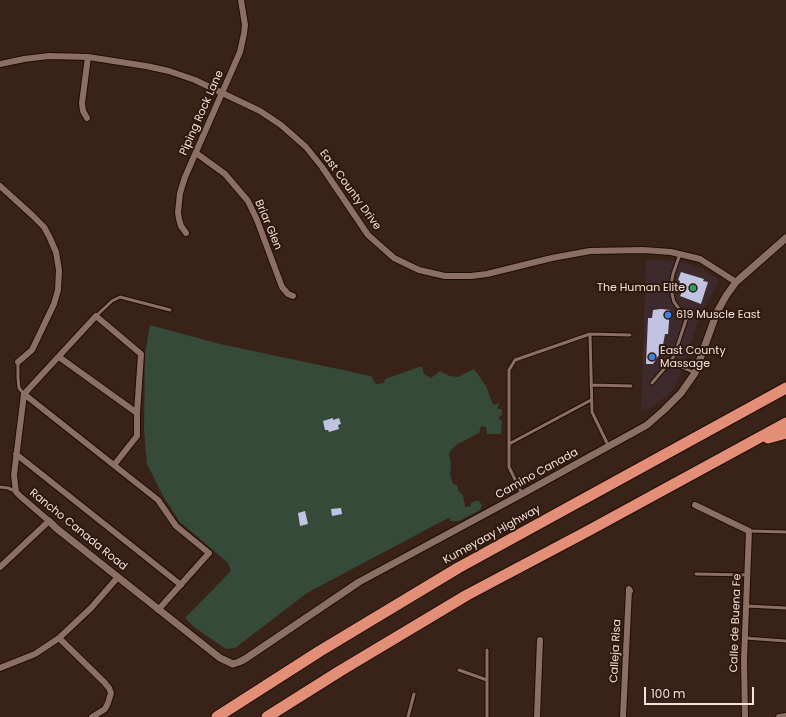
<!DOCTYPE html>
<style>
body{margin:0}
#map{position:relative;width:786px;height:717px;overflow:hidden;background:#392318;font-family:Poppins,sans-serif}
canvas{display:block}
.scale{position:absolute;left:644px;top:687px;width:110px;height:18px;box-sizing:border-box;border:2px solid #f2e2db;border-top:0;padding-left:5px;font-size:12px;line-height:14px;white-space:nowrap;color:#f2e2db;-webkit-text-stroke:3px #2f190e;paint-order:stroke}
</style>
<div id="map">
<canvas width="786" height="717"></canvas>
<div class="scale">100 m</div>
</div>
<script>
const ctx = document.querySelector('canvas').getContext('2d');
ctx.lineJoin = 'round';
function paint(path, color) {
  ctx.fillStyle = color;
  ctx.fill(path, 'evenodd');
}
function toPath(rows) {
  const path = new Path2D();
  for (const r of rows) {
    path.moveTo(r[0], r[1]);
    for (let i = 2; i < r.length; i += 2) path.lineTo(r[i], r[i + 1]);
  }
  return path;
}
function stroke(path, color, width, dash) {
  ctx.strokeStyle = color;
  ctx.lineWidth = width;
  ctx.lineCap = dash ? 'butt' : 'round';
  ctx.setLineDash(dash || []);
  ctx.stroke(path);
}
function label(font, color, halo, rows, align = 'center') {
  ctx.font = font + ' Poppins,sans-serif';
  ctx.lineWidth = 4;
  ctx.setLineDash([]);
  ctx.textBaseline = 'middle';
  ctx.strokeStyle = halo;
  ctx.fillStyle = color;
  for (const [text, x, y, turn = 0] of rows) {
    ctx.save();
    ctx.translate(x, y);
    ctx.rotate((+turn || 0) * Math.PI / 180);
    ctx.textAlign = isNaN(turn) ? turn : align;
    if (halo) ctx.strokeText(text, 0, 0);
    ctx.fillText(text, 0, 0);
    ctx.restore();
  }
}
const commercial = toPath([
 [646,260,679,261,703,269,719,280,698,321,687,356,674,389,653,407,641,411]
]);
const green = toPath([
 [150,325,220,344,371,376,376,384,384,383,385,379,422,366,424,374,431,378,440,371,450,376,458,377,474,369,486,386,493,405,500,403,497,408,502,410,502,415,498,418,502,421,501,434,487,434,486,427,481,426,479,433,458,444,453,448,449,453,451,463,450,475,453,484,458,486,458,491,463,495,465,507,471,506,471,503,475,501,479,501,482,505,480,510,459,521,450,521,450,518,448,518,307,593,235,648,226,649,194,627,185,618,231,571,228,563,179,521,163,496,147,464,144,430,145,354]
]);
const building = toPath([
 [681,272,704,279,703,281,708,282,701,304,680,296,682,292,679,286,680,281,678,280],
 [661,309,670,310,668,334,665,334,662,350,653,364,646,364,648,318,652,318,653,310],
 [333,418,333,420,339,418,341,424,338,425,339,429,329,432,328,430,325,430,323,421],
 [341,508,342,514,332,516,331,509],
 [305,511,308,524,300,526,298,513]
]);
const service = toPath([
 [680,254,673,274,671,284,672,294,674,302,680,310,688,314,674,356,670,362,695,373],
 [96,316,112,301,120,297,170,310],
 [18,362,18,378,19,388,24,394],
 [652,383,670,362],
 [591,385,631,386],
 [509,444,591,400],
 [608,445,592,412,590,334,630,335],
 [0,487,8,488,15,491],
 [522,494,509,467,509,370,515,360,590,334],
 [749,531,786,532],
 [696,574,748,575],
 [746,606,786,608],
 [745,638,786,641],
 [459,670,487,680],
 [408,717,414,694],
 [487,717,487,650]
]);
const minor = toPath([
 [0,64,24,59,49,56,88,57,146,66,169,71,195,80,260,111,281,125,306,147,322,167,368,235,394,258,419,270,445,276,471,276,487,274,552,258,590,251,643,250,671,252,700,259,736,282],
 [87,118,83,111,82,103,88,57],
 [196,153,225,174,248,201,257,220,282,287,288,294,293,296],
 [0,186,32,215,44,227,49,236,56,252,59,270,58,290,54,304,32,350,18,362],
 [186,233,181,226,179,219,178,212,180,193,185,177,240,52,244,34,245,25,241,0],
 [59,357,137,413,137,436,114,465],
 [24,394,158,500,176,526,209,553,158,610],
 [16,454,181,585],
 [695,505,749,531,744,660,745,717],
 [0,567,49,521,20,496,16,492,14,475,24,394,96,316,141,354,137,413],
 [59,638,104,682,109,688,111,693,108,703,105,709,92,717],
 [0,668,35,654,59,638,91,608,118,577],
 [537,717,540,640],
 [623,717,629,589,630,591],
 [779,717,786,716]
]);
const tertiary = toPath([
 [49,521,56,528,220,658,233,664,239,662,245,659,359,582,522,494,647,425,664,410,681,393,695,373,717,312,726,296,736,282,786,238]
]);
const motorway = toPath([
 [768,438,786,433],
 [217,717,320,651,458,568,786,388],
 [267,717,340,671,467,595,586,532,786,423]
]);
const markers = [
 [693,288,4,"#2e9e5b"],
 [668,315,4,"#3f7fe0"],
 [652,357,4,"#3f7fe0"]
];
const streetNames = [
 ["Piping Rock Lane",202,113,-66],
 ["East County Drive",350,190,54],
 ["Briar Glen",268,225,67],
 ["Camino Canada",537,474,-29],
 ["Rancho Canada Road",78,530,39],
 ["Kumeyaay Highway",492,535,-29],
 ["Calle de Buena Fe",736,623,-88],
 ["Calleja Risa",616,651,-87]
];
const poiNames = [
 ["The Human Elite",685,288,"right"],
 ["619 Muscle East",676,315],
 ["East County",660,351],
 ["Massage",660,364]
];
paint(commercial, '#3e2a2d');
paint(green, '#354a39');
paint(building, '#c1c3e2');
stroke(service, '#200c03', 5);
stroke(minor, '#200c03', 8);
stroke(tertiary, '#200c03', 9);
stroke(motorway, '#200c03', 13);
stroke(service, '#8a6f62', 3);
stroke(minor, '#8a6f62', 6);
stroke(tertiary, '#8a6f62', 7);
stroke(motorway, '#e38f77', 11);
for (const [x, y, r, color] of markers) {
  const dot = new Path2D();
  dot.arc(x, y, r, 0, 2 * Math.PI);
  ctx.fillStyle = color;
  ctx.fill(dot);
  stroke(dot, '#2f190e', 1.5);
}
label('11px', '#f2e2db', '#2f190e', streetNames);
label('11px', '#f2e2db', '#2f190e', poiNames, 'left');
</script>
